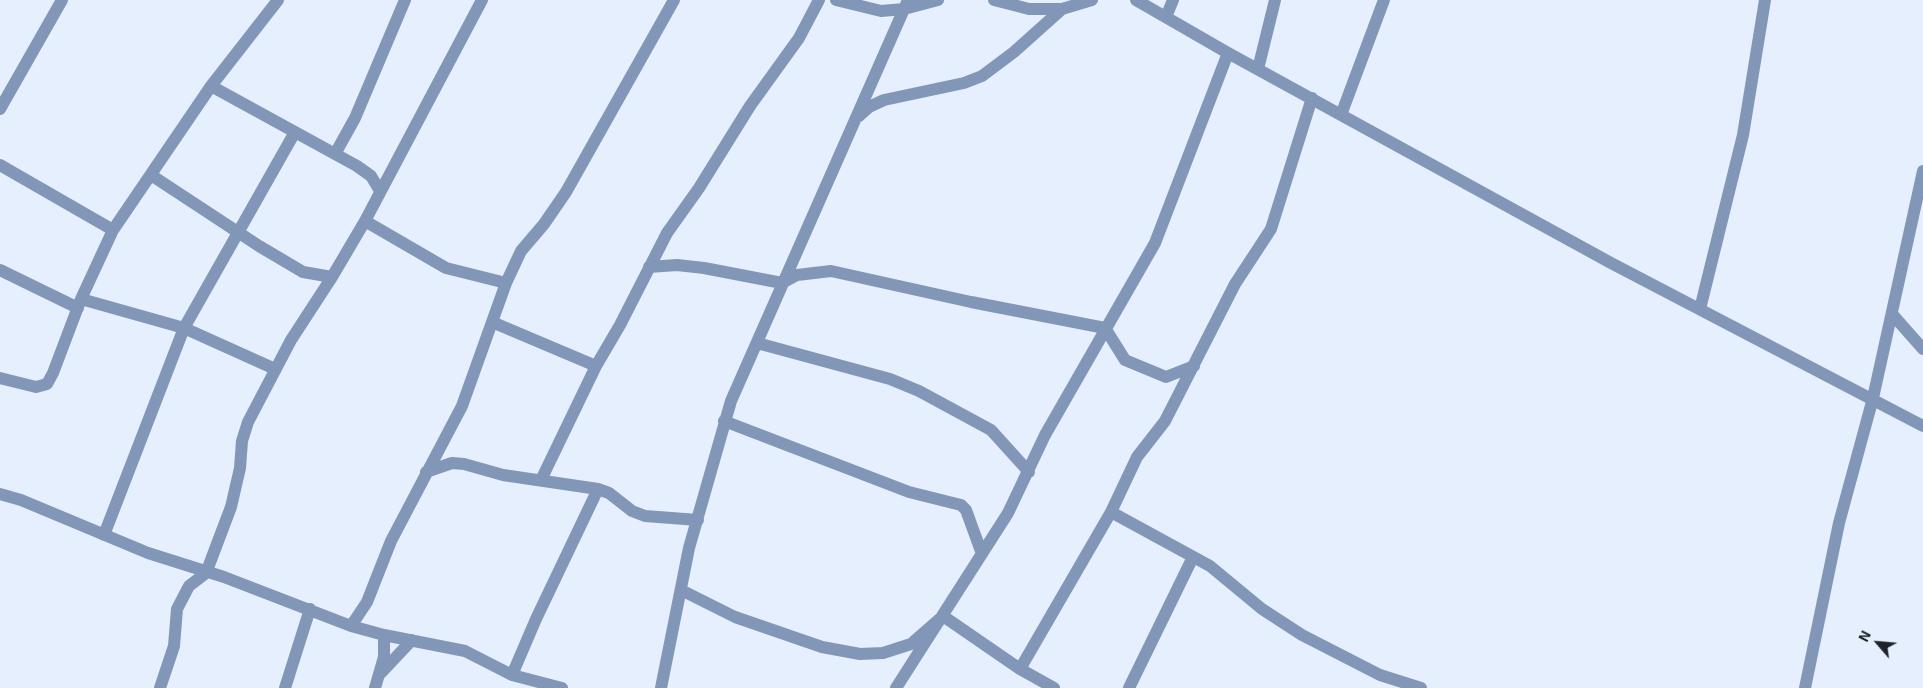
<!DOCTYPE html>
<style>
body{margin:0}
#map{position:relative;width:1923px;height:688px;overflow:hidden;background:#e5effe;font-family:"Exo 2",sans-serif}
canvas{display:block}
.north{position:absolute;left:1853px;top:618px;width:50px;height:50px;-webkit-text-stroke:4px #e5effe;paint-order:stroke;rotate:297deg;font-size:14px;font-weight:700;line-height:20px;text-align:center;color:#1e232a}
.north::after{content:'';display:block;margin:auto;width:18px;height:22px;background:#1e232a;clip-path:polygon(50% 0,100% 100%,50% 72%,0 100%)}
</style>
<div id="map">
<canvas width="1923" height="688"></canvas>
<div class="north">N</div>
</div>
<script>
const ctx = document.querySelector('canvas').getContext('2d');
ctx.lineJoin = 'round';
function toPath(rows) {
  const path = new Path2D();
  for (const r of rows) {
    path.moveTo(r[0], r[1]);
    for (let i = 2; i < r.length; i += 2) path.lineTo(r[i], r[i + 1]);
  }
  return path;
}
function stroke(path, color, width, dash) {
  ctx.strokeStyle = color;
  ctx.lineWidth = width;
  ctx.lineCap = dash ? 'butt' : 'round';
  ctx.setLineDash(dash || []);
  ctx.stroke(path);
}
const minor = toPath([
 [836,0,881,11,904,9,938,0],
 [994,0,1029,9,1062,9,1092,0],
 [1136,0,1228,53,1611,263,1923,426],
 [1166,17,1173,0],
 [1258,69,1275,0],
 [211,86,357,166,371,176,380,191],
 [0,109,62,0],
 [1341,115,1384,0],
 [859,116,869,107,884,100,964,83,982,76,1014,52,1062,9],
 [335,154,355,118,405,0],
 [0,165,113,230],
 [151,175,259,246,303,272,332,277],
 [365,221,446,268,506,283],
 [649,267,677,265,704,268,782,283,797,275,831,271,971,302,1105,328,1125,360,1166,377,1194,366],
 [0,270,78,308],
 [81,299,184,328,275,369],
 [1700,309,1743,135,1765,0],
 [1892,314,1923,349],
 [492,322,596,366,620,325,667,233,699,188,750,106,799,38,819,0],
 [757,343,890,379,919,391,991,430,1029,472],
 [0,378,36,387,47,384,53,373,81,299,113,230,211,86,278,0],
 [724,421,909,492,961,505,966,510,982,554],
 [426,472,452,463,464,464,503,475,598,489,609,493,632,511,645,516,698,520],
 [541,480,596,366],
 [0,494,21,500,148,553,224,577,351,626,384,635,465,651,512,675,562,688],
 [1111,512,1210,566,1262,609,1302,635,1380,675,1421,688],
 [104,535,184,328,295,132],
 [681,590,735,617,822,647,860,654,883,653,911,644,943,616,1020,669,1054,688],
 [351,626,367,602,391,541,462,406,506,283,521,251,544,224,566,192,674,0],
 [1020,669,1111,512,1137,457,1165,421,1235,284,1271,229,1312,98],
 [381,673,412,640],
 [512,675,536,619,598,489],
 [160,688,174,646,177,609,189,586,206,573,231,507,240,468,242,441,248,422,291,340,332,277,365,221,482,0],
 [285,688,310,609],
 [375,688,384,657,384,635],
 [661,688,689,548,731,401,908,0],
 [896,688,1008,513,1045,435,1155,243,1228,53],
 [1129,688,1193,557],
 [1805,688,1839,523,1873,398,1923,171]
]);
stroke(minor, '#8297b7', 12);
</script>
